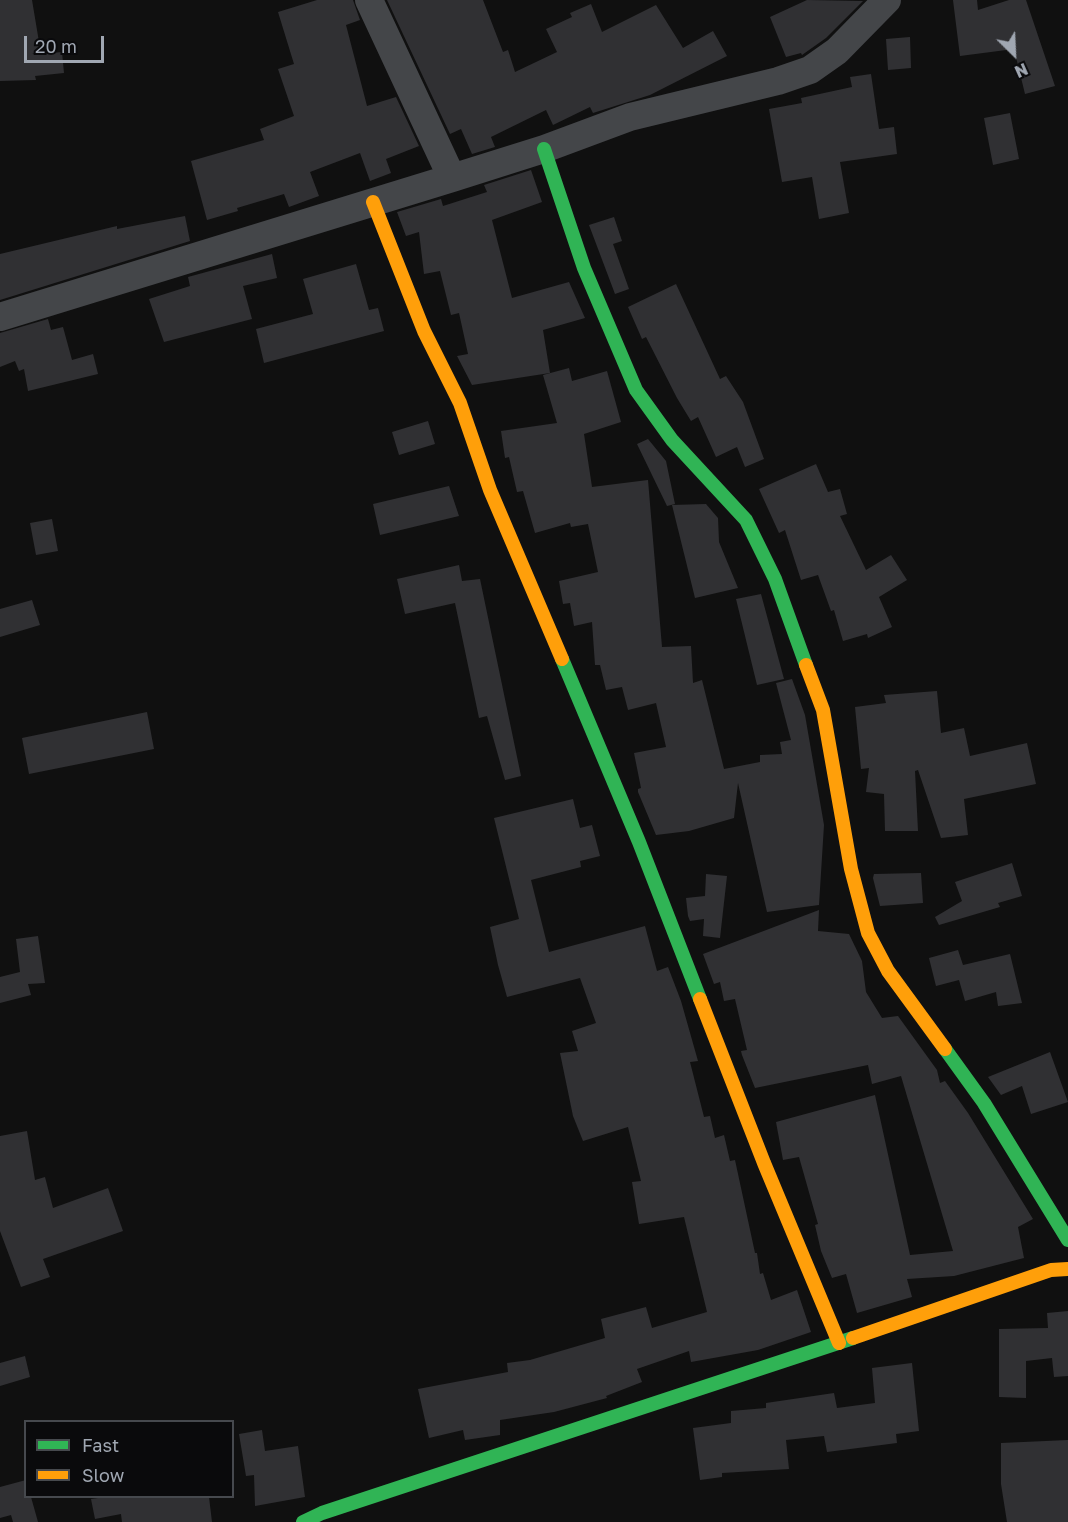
<!DOCTYPE html>
<style>
body{margin:0}
#map{position:relative;width:1068px;height:1522px;overflow:hidden;background:#101010;font-family:"Golos Text",sans-serif}
canvas{display:block}
.legend{position:absolute;left:24px;top:1420px;width:210px;height:78px;box-sizing:border-box;background:#0a0a0c;border:2px solid #46494e;margin:0;padding:8px 10px;list-style:none;font-size:18px;color:#a0a7b2}
.legend li{display:flex;align-items:center;gap:12px;height:30px}
.legend b{width:30px;border:2px solid #46494e}
.north{position:absolute;left:984px;top:24px;width:60px;height:60px;-webkit-text-stroke:4px #0a0a0c;paint-order:stroke;rotate:156deg;font-size:16px;font-weight:700;line-height:24px;text-align:center;color:#a0a7b2}
.north::after{content:'';display:block;margin:auto;width:21px;height:27px;background:#a0a7b2;clip-path:polygon(50% 0,100% 100%,50% 72%,0 100%)}
.scale{position:absolute;left:24px;top:36px;width:80px;height:27px;box-sizing:border-box;border:3px solid #a0a7b2;border-top:0;padding-left:8px;font-size:18px;line-height:21px;white-space:nowrap;color:#a0a7b2;-webkit-text-stroke:4px #0a0a0c;paint-order:stroke}
</style>
<div id="map">
<canvas width="1068" height="1522"></canvas>
<ul class="legend">
<li><b style="height:8px;background:#30b455"></b>Fast</li>
<li><b style="height:8px;background:#ff9f0a"></b>Slow</li>
</ul>
<div class="north">N</div>
<div class="scale">20 m</div>
</div>
<script>
const ctx = document.querySelector('canvas').getContext('2d');
ctx.lineJoin = 'round';
function paint(path, color) {
  ctx.fillStyle = color;
  ctx.fill(path, 'evenodd');
}
function toPath(rows) {
  const path = new Path2D();
  for (const r of rows) {
    path.moveTo(r[0], r[1]);
    for (let i = 2; i < r.length; i += 2) path.lineTo(r[i], r[i + 1]);
  }
  return path;
}
function stroke(path, color, width, dash) {
  ctx.strokeStyle = color;
  ctx.lineWidth = width;
  ctx.lineCap = dash ? 'butt' : 'round';
  ctx.setLineDash(dash || []);
  ctx.stroke(path);
}
const building = toPath([
 [0,0,32,0,41,54,62,52,64,73,35,76,36,80,0,81],
 [317,0,353,0,360,20,346,25,367,106,396,97,419,146,386,159,391,173,370,181,360,153,310,172,319,196,289,207,284,194,237,208,238,211,207,220,191,161,264,140,260,129,294,116,278,69,294,64,278,12],
 [387,0,483,0,503,52,508,50,515,72,557,52,546,29,572,17,570,13,591,4,602,32,656,5,683,48,713,31,727,56,650,95,593,113,590,107,553,125,546,110,491,137,495,147,472,154,461,129,450,134],
 [807,0,863,1,826,38,802,55,801,53,786,57,770,17],
 [953,0,977,0,978,10,1009,0,1026,0,1055,86,1025,94,1014,49,960,56],
 [910,37,911,68,888,70,886,39],
 [871,74,879,129,894,127,897,154,840,162,849,213,819,219,812,177,782,182,769,109,802,103,801,98,852,87,850,77],
 [1010,113,1019,159,993,165,984,118],
 [531,170,542,202,492,220,512,298,569,282,585,318,543,330,550,373,472,385,457,356,468,354,459,313,451,315,440,271,424,274,419,232,406,236,397,212,441,199,443,206,487,192,484,185],
 [185,216,190,241,0,300,0,254,117,226,117,229],
 [614,217,622,241,613,244,629,289,615,294,589,225],
 [272,254,277,278,243,286,252,319,164,342,149,299,190,286,188,277],
 [356,264,369,310,378,308,384,331,264,363,256,329,313,314,303,279],
 [676,284,720,379,726,376,743,402,764,459,745,467,737,447,716,457,698,417,691,421,677,398,646,337,642,339,628,307],
 [48,319,51,330,63,327,72,360,93,354,98,374,28,391,24,369,19,371,15,361,0,367,0,333],
 [569,368,572,381,607,371,621,422,584,434,592,487,648,480,662,647,691,646,693,683,702,680,724,769,760,762,760,755,782,754,780,742,791,740,776,683,792,679,805,715,824,825,819,905,767,912,738,783,734,818,689,831,656,835,638,792,638,789,641,788,634,753,666,747,656,703,628,710,622,687,606,690,600,665,595,665,592,622,574,626,570,603,563,604,559,581,598,572,588,524,571,527,570,523,535,533,523,491,517,492,509,457,505,458,501,431,557,423,543,375],
 [428,421,435,444,399,455,392,432],
 [648,439,666,461,675,504,667,506,637,444],
 [816,464,828,492,840,489,847,514,840,516,866,570,891,555,907,580,879,597,892,627,868,638,867,634,843,641,834,610,831,611,818,575,801,580,785,530,779,533,759,489],
 [449,486,459,516,380,535,373,504],
 [706,504,718,518,719,542,738,588,695,598,672,505],
 [52,519,58,551,36,555,30,523],
 [459,565,462,581,480,579,521,776,505,780,487,716,479,718,455,603,405,614,397,579],
 [761,594,784,679,757,685,736,599],
 [32,600,40,625,0,637,0,609],
 [937,691,941,733,964,728,970,756,1027,743,1036,784,964,799,968,835,941,838,918,770,915,771,918,831,885,831,884,794,866,792,869,768,861,769,855,707,886,703,884,695],
 [147,712,154,749,29,774,22,738],
 [573,799,580,828,592,825,600,856,580,861,581,867,531,880,549,952,645,926,657,971,668,967,681,1001,698,1061,690,1062,704,1117,710,1116,715,1138,724,1135,730,1161,735,1160,755,1253,757,1253,760,1274,763,1273,771,1300,797,1290,811,1332,758,1350,691,1362,689,1351,637,1369,642,1382,606,1396,607,1398,554,1412,500,1420,500,1435,465,1440,463,1430,429,1438,418,1389,508,1372,507,1363,530,1360,605,1338,601,1319,646,1307,652,1328,707,1312,684,1217,639,1224,632,1182,641,1181,628,1127,583,1141,573,1116,560,1053,578,1051,572,1031,596,1023,580,978,507,997,498,965,490,927,519,919,494,818],
 [1012,863,1022,896,998,903,1000,907,939,925,935,917,962,901,955,882],
 [921,873,923,903,880,906,873,878,874,874],
 [706,874,727,876,720,938,703,936,704,919,690,921,688,916,686,898,705,896],
 [819,910,818,931,849,934,862,961,866,992,882,1018,898,1016,937,1070,940,1083,945,1081,968,1113,1033,1219,1018,1227,1024,1258,954,1276,907,1279,912,1297,857,1313,846,1274,832,1278,821,1251,815,1225,818,1224,799,1157,783,1160,776,1122,875,1095,910,1255,953,1251,901,1076,872,1084,868,1065,755,1088,742,1055,741,1051,747,1050,735,999,724,1001,720,982,714,984,703,954],
 [38,936,45,983,28,984,31,995,0,1003,0,977,20,972,16,939],
 [958,950,963,965,1010,954,1022,1003,998,1006,996,992,965,1001,959,980,936,986,929,958],
 [1050,1052,1068,1102,1031,1114,1022,1086,1001,1095,988,1077],
 [27,1131,35,1180,45,1177,53,1208,108,1188,123,1231,43,1259,50,1277,21,1287,0,1231,0,1136],
 [1068,1311,1068,1376,1054,1377,1052,1358,1026,1361,1026,1398,999,1397,999,1329,1048,1328,1047,1313],
 [25,1356,30,1377,0,1386,0,1363],
 [912,1363,919,1431,896,1434,897,1443,827,1452,824,1436,786,1440,789,1469,722,1473,722,1477,700,1480,693,1428,731,1423,731,1411,766,1408,766,1403,834,1393,837,1408,875,1403,872,1368],
 [262,1430,265,1451,298,1446,305,1497,255,1506,254,1475,246,1476,239,1434],
 [1068,1440,1068,1522,1007,1522,1001,1484,1001,1443],
 [26,1480,26,1497,31,1497,38,1522,13,1522,11,1515,0,1518,0,1487],
 [105,1497,209,1497,212,1522,122,1522,121,1514,95,1519,91,1499]
]);
const street = toPath([
 [369,0,452,178],
 [0,317,452,178,544,149,630,117,778,81,810,70,837,51,887,0]
]);
const fast = toPath([
 [544,149,584,268,636,390,672,440,746,520,775,579,806,665],
 [562,659,639,842,700,999],
 [945,1049,984,1103,1068,1240],
 [303,1522,322,1513,853,1338]
]);
const slow = toPath([
 [373,202,424,331,460,403,490,490,562,659],
 [806,665,823,710,851,869,868,933,888,971,945,1049],
 [700,999,764,1163,839,1343],
 [853,1338,1051,1270,1068,1269]
]);
paint(building, '#303033');
stroke(street, '#444649', 28);
stroke(fast, '#30b455', 14);
stroke(slow, '#ff9f0a', 14);
</script>
